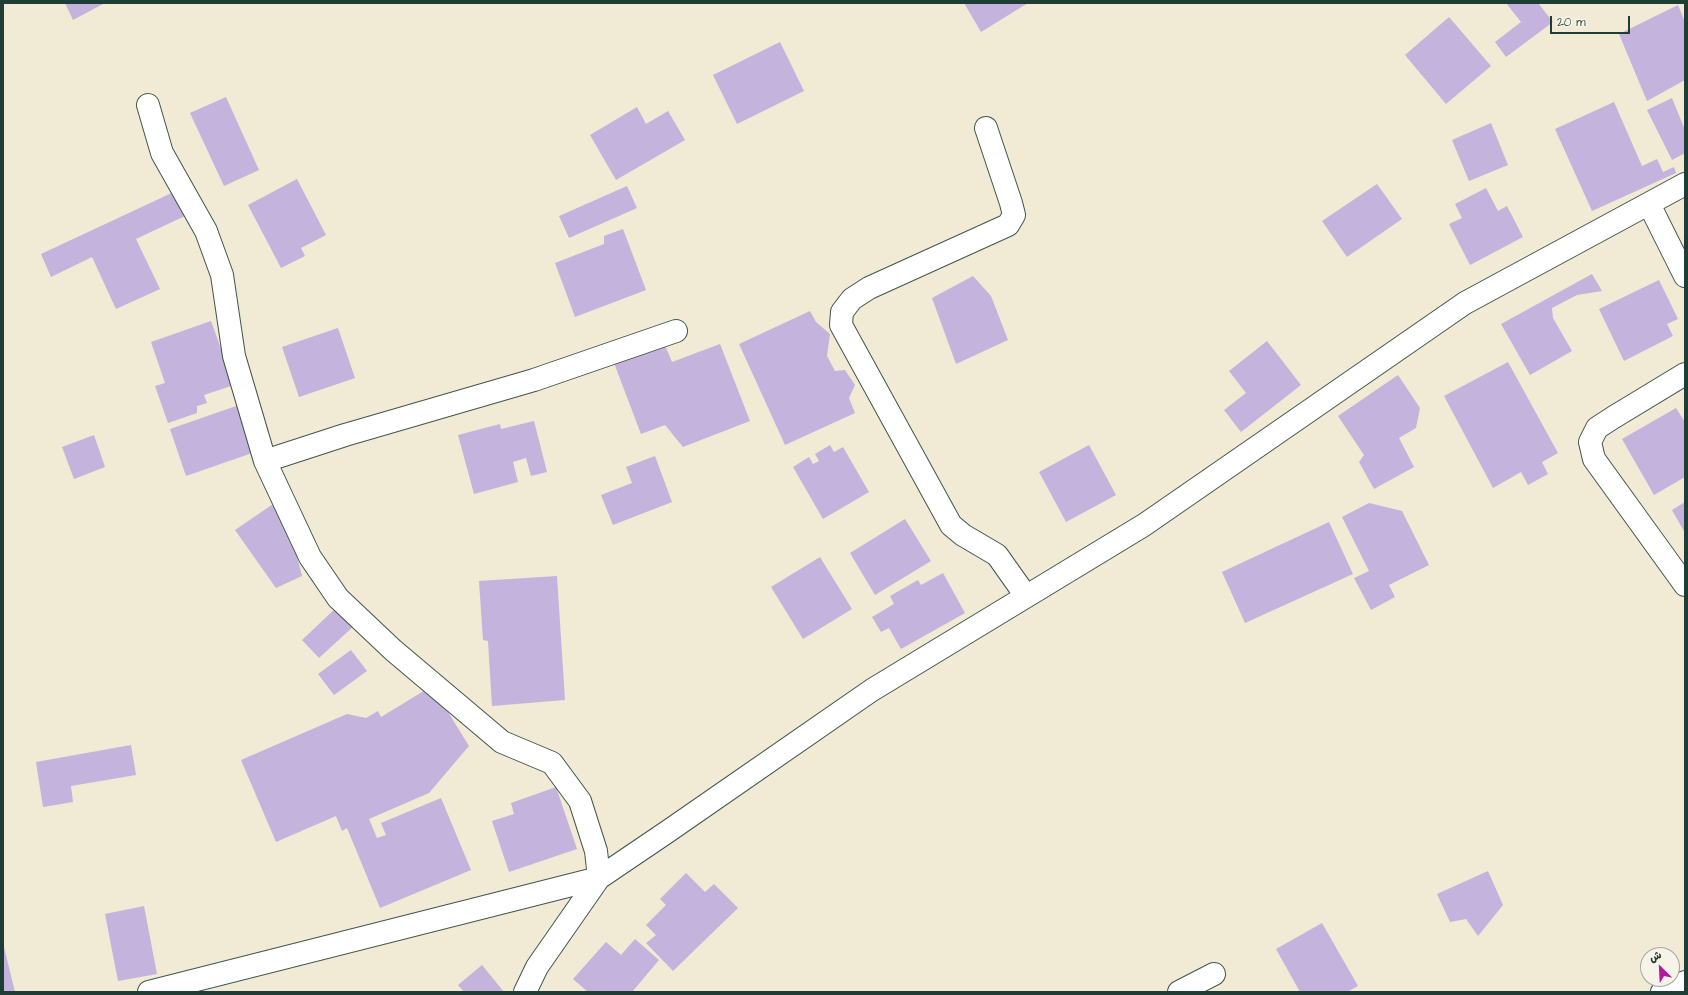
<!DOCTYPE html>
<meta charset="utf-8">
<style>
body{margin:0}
#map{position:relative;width:1688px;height:995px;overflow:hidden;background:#f1ead4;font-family:"Architects Daughter","Playpen Sans Arabic",sans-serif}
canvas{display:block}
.frame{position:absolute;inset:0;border:4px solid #1f3d34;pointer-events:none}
.north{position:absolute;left:1640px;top:947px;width:40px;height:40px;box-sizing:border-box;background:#f7f3e8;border:1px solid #a1aaa0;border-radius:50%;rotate:336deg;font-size:11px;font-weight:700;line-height:16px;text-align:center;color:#1f3d34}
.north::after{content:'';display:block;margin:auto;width:14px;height:18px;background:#b5179e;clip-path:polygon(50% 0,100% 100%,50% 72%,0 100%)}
.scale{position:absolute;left:1550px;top:16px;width:80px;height:18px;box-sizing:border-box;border:2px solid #1f3d34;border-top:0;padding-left:5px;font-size:12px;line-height:14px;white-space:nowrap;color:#1f3d34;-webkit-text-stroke:3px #f7f3e8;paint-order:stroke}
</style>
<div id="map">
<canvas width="1688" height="995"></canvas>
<div class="frame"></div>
<div class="north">ش</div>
<div class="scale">20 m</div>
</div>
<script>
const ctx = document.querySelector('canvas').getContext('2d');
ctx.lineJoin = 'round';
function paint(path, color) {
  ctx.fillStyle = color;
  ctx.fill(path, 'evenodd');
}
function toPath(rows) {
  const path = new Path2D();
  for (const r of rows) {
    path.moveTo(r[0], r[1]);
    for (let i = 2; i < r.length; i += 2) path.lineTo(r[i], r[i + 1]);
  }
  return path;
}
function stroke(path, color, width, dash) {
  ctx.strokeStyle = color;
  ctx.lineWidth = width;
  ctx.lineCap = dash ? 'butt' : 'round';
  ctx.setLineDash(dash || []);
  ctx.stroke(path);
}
const building = toPath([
 [65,3,105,3,73,20],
 [964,3,1028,3,981,32],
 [1506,3,1538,3,1553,22,1506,57,1495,42,1521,22],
 [1678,5,1685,22,1685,80,1647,101,1619,34],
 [1449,17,1491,66,1446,104,1405,55],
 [780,42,804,91,737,124,713,75],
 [226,97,259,170,224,186,190,113],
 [1672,98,1685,130,1685,153,1672,160,1647,110],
 [1614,102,1642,166,1657,159,1663,172,1674,167,1676,173,1592,211,1555,129],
 [637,107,646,124,668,111,685,140,616,180,590,135],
 [1491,123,1508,165,1469,181,1452,140],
 [297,179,326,235,301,248,305,256,281,268,248,205],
 [1377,184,1402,219,1347,257,1322,221],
 [627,186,637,208,569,238,559,216],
 [1486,188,1498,211,1507,206,1523,237,1470,265,1449,224,1462,218,1455,204],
 [176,191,187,215,136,239,160,289,116,309,92,257,51,277,41,254],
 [623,229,646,290,575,317,555,263,604,244,604,236],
 [1592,274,1602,291,1577,295,1552,308,1553,318,1572,351,1530,375,1501,324],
 [973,276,991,296,1008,340,956,364,932,298],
 [1659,280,1678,319,1667,324,1673,336,1624,361,1599,309],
 [810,311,816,322,830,334,827,356,835,371,845,370,855,385,849,398,855,413,785,445,739,344],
 [211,321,234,385,204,395,207,403,197,406,197,413,168,423,155,386,165,383,151,342],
 [338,328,355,378,299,397,282,347],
 [1267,341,1301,385,1241,432,1224,410,1246,393,1229,371],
 [664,343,672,362,720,344,750,421,683,447,665,425,641,434,614,363],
 [1508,362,1558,453,1542,462,1548,474,1528,485,1521,472,1493,488,1444,396],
 [1398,375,1420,408,1416,428,1399,438,1414,467,1374,489,1359,462,1364,455,1338,416],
 [239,405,255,452,186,476,170,429],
 [1676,408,1685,422,1685,477,1654,495,1622,439],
 [534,421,547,472,531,476,526,458,513,462,518,482,474,494,458,435,500,424,501,429],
 [94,435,105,467,74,479,62,447],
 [830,445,834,452,843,447,869,492,823,519,793,467,809,457,813,464,819,461,815,454],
 [1089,445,1116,495,1066,522,1039,472],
 [655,456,672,502,613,525,601,495,632,483,626,467],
 [282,498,302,576,276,588,235,530],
 [1685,502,1685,533,1672,510],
 [1369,503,1402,511,1429,565,1389,585,1395,597,1371,610,1354,578,1369,571,1342,517],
 [905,519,931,561,875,595,850,553],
 [1329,522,1353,574,1245,623,1222,572],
 [820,557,852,609,803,639,771,587],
 [943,573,965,613,901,649,889,628,881,632,872,617,894,604,890,596,918,580,921,585],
 [557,576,565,700,492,706,488,641,483,640,479,581],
 [338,606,355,625,319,658,302,640],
 [351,650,367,671,334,695,318,674],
 [432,686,469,746,429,793,369,819,377,838,386,835,381,823,441,798,471,870,380,908,347,828,342,831,336,816,276,842,241,760,347,714,366,718,378,711,381,717],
 [131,745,136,775,71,786,73,802,43,807,36,762],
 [556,787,577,849,509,872,492,821,514,814,511,803],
 [1488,871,1503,905,1478,936,1466,919,1450,922,1437,894],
 [686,873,705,892,714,884,738,908,673,971,646,943,656,935,646,925,666,905,660,899],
 [144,906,157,974,118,981,105,914],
 [1322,923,1358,986,1347,992,1300,992,1276,949],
 [635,939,659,960,632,992,588,992,573,979,606,942,621,955],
 [3,947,4,947,15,992,3,992],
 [482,965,504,992,464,992,458,985]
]);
const minor = toPath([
 [148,105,162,153,206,231,222,275,234,356,265,461,310,557,338,598,393,650,502,742,552,763,580,801,596,851,599,878,537,967,525,992],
 [986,128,1011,203,1014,215,1008,225,869,288,852,299,842,312,841,325,951,525,963,535,997,555,1026,596],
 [1649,204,1685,276],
 [1685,374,1614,417,1597,428,1590,442,1594,459,1685,585],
 [265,461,345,435,534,380,676,331],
 [149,992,599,878,667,832,872,690,1144,525,1465,303,1685,184],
 [1179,992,1214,974],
 [1662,992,1685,982]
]);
paint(building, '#c4b3dc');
stroke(minor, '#3e574c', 24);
stroke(minor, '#fff', 22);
</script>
